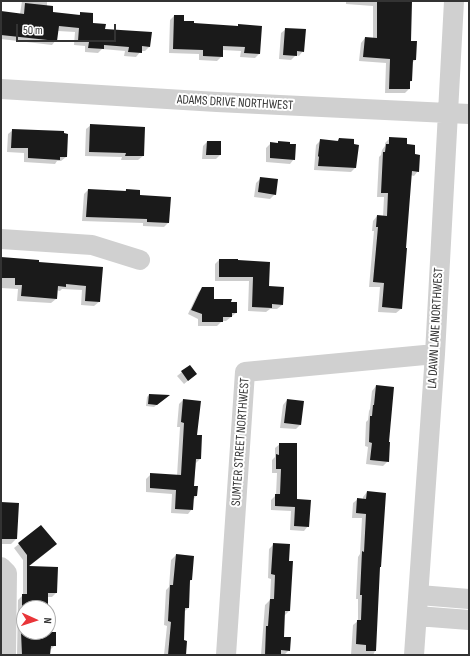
<!DOCTYPE html>
<style>
body{margin:0}
#map{position:relative;width:470px;height:656px;overflow:hidden;background:#fff;font-family:"Sofia Sans Condensed",sans-serif}
canvas{display:block}
.frame{position:absolute;inset:0;border:2px solid #333;pointer-events:none}
.north{position:absolute;left:16px;top:600px;width:40px;height:40px;box-sizing:border-box;background:#fff;border:1px solid #adadad;border-radius:50%;rotate:93deg;font-size:11px;font-weight:700;line-height:16px;text-align:center;color:#333}
.north::after{content:'';display:block;margin:auto;width:14px;height:18px;background:#e93539;clip-path:polygon(50% 0,100% 100%,50% 72%,0 100%)}
.scale{position:absolute;left:16px;top:24px;width:100px;height:18px;box-sizing:border-box;border:2px solid #333;border-top:0;padding-left:5px;font-size:12px;line-height:14px;white-space:nowrap;color:#333;-webkit-text-stroke:3px #fff;paint-order:stroke}
</style>
<div id="map">
<canvas width="470" height="656"></canvas>
<div class="frame"></div>
<div class="north">N</div>
<div class="scale">50 m</div>
</div>
<script>
const ctx = document.querySelector('canvas').getContext('2d');
ctx.lineJoin = 'round';
function paint(path, color) {
  ctx.fillStyle = color;
  ctx.fill(path, 'evenodd');
}
function toPath(rows) {
  const path = new Path2D();
  for (const r of rows) {
    path.moveTo(r[0], r[1]);
    for (let i = 2; i < r.length; i += 2) path.lineTo(r[i], r[i + 1]);
  }
  return path;
}
function stroke(path, color, width, dash) {
  ctx.strokeStyle = color;
  ctx.lineWidth = width;
  ctx.lineCap = dash ? 'butt' : 'round';
  ctx.setLineDash(dash || []);
  ctx.stroke(path);
}
function label(font, color, halo, rows, align = 'center') {
  ctx.font = font + ' "Sofia Sans Condensed",sans-serif';
  ctx.lineWidth = 4;
  ctx.setLineDash([]);
  ctx.textBaseline = 'middle';
  ctx.strokeStyle = halo;
  ctx.fillStyle = color;
  for (const [text, x, y, turn = 0] of rows) {
    ctx.save();
    ctx.translate(x, y);
    ctx.rotate((+turn || 0) * Math.PI / 180);
    ctx.textAlign = isNaN(turn) ? turn : align;
    if (halo) ctx.strokeText(text, 0, 0);
    ctx.fillText(text, 0, 0);
    ctx.restore();
  }
}
const shadow = toPath([
 [22,1,47,1,47,7,52,13,78,16,81,13,91,24,104,30,150,46,145,51,141,51,136,57,124,56,125,51,102,49,98,53,85,52,85,46,74,45,75,32,58,31,56,40,52,45,1,39,1,12,20,14],
 [346,1,411,1,410,42,415,60,412,63,411,81,409,83,409,89,405,93,385,93,386,63,359,61,361,43,365,38,373,39,373,6,346,4],
 [174,16,183,22,193,24,237,27,239,25,259,54,255,58,240,57,241,51,222,50,222,56,217,61,199,60,199,54,169,53,170,20],
 [286,29,303,51,299,56,296,55,291,60,279,59,281,33],
 [91,125,143,156,138,160,121,160,122,157,85,156,86,129],
 [13,130,66,157,61,161,57,161,55,164,24,162,24,153,7,152,8,134],
 [390,138,406,145,414,155,418,171,414,176,410,175,405,248,406,249,401,309,396,313,378,312,380,287,369,287,374,231,372,231,373,221,377,216,383,217,384,197,377,197,379,157,381,155,382,150,385,146,385,143],
 [339,139,355,168,351,172,314,170,316,145,320,141,336,142],
 [207,142,220,142,220,155,216,159,202,159,203,146],
 [271,143,294,159,290,164,266,162,266,148],
 [261,178,275,194,270,199,254,197,256,183],
 [88,190,124,192,126,190,139,196,170,198,168,223,164,227,143,226,143,223,82,221,84,194],
 [1,258,38,263,101,268,99,302,94,306,81,305,82,290,62,289,60,291,56,290,56,299,51,303,17,301,18,289,1,288],
 [219,260,237,261,268,287,282,305,277,309,270,309,266,312,248,311,249,281,215,281,215,264],
 [202,288,213,300,230,303,236,313,226,321,222,321,217,326,198,326,198,319,188,314,198,293],
 [182,372,196,374,184,384,177,376],
 [376,386,388,443,388,461,383,466,366,464,368,447,365,446,366,422,368,420,369,411,370,409,372,391],
 [149,395,168,396,154,407,146,406,147,397],
 [183,400,196,436,200,459,196,463,193,487,196,496,193,500,192,509,188,514,171,513,172,494,146,492,146,479,151,474,177,476,180,427,177,427,179,404],
 [287,400,303,402,300,425,296,429,280,428,283,405],
 [280,444,296,500,308,526,304,531,290,530,291,511,271,510,271,500,276,495,277,473,272,473,272,460,275,457,275,448],
 [367,492,379,568,375,651,373,655,351,655,353,625,358,621,358,599,356,599,358,557,360,554,362,518,352,518,353,503,358,499,363,499,363,497],
 [1,503,16,539,11,544,1,544],
 [41,526,51,549,28,567,56,593,52,597,47,597,47,608,24,608,24,632,47,632,55,645,50,650,49,655,17,655,18,600,23,595,23,560,14,548],
 [274,544,289,611,284,616,282,638,289,650,284,655,261,655,265,605,270,600,271,579,268,578,269,549],
 [176,555,191,580,189,582,188,608,184,612,183,641,185,655,164,655,167,626,164,625,166,590,169,587,171,560]
]);
const building = toPath([
 [377,1,412,1,411,41,417,41,416,60,413,60,412,81,410,81,410,89,389,89,390,59,363,57,365,37,377,38],
 [25,3,53,6,53,12,80,15,80,12,93,13,93,23,106,24,105,29,152,32,150,47,142,46,142,53,128,52,129,47,104,45,104,49,88,48,89,42,78,41,79,28,59,26,57,41,1,35,1,11,24,14],
 [174,15,184,15,184,21,194,21,194,23,238,26,238,24,262,26,260,54,244,53,245,47,223,46,223,57,203,56,203,50,173,49],
 [285,28,306,29,304,52,297,51,297,56,283,55],
 [90,124,145,127,144,156,125,156,126,153,89,152],
 [12,129,64,131,64,133,68,134,67,157,60,157,60,160,28,158,28,148,11,148],
 [389,137,407,138,407,144,415,145,415,154,420,155,419,172,412,171,406,248,407,248,402,309,382,307,384,283,373,282,378,227,376,227,377,215,387,216,388,193,381,193,383,152,385,152,386,144,389,144],
 [339,138,354,139,354,144,359,145,356,168,318,166,319,157,318,156,320,139,338,141],
 [207,141,221,141,221,155,206,155],
 [278,141,290,142,290,144,296,144,295,160,270,158,270,142,278,143],
 [260,177,278,179,276,195,258,192],
 [88,189,126,191,126,189,140,190,140,195,171,197,169,223,147,222,147,219,86,217],
 [1,257,39,260,39,262,103,267,100,302,85,301,86,286,66,284,66,287,58,286,57,299,21,296,22,285,15,285,15,278,1,278],
 [219,259,238,259,238,260,270,262,269,286,284,287,283,305,272,304,272,308,252,307,253,277,219,277],
 [202,287,214,287,214,299,232,299,231,302,237,302,237,313,232,313,232,317,223,317,223,322,202,322,202,314,191,310],
 [190,365,197,374,188,381,181,371],
 [376,385,394,387,389,442,390,442,389,462,370,460,372,443,369,442,370,416,372,416,373,405,374,405],
 [149,394,170,395,157,405,148,404],
 [183,399,201,401,197,435,202,435,201,459,196,459,194,486,198,486,197,496,194,496,193,510,175,509,176,490,150,488,150,473,181,475,184,423,181,422],
 [287,399,304,401,301,425,284,423],
 [279,443,297,443,297,499,311,500,309,527,294,526,295,507,275,506,275,494,280,494,281,469,276,469,276,454,279,455],
 [367,491,386,493,381,567,380,567,376,651,366,651,366,645,356,644,357,620,361,620,362,595,360,595,362,551,364,552,366,514,356,513,357,498,366,499],
 [1,502,19,503,17,539,1,539],
 [41,525,57,544,29,566,58,567,57,593,48,593,48,608,22,608,22,594,27,594,27,555,18,543],
 [273,543,290,544,289,561,293,561,290,611,285,611,284,637,291,637,290,651,281,650,281,655,265,655,266,626,268,626,270,599,274,599,275,575,271,574],
 [176,554,194,556,192,580,190,580,189,608,185,608,184,640,187,641,186,655,168,655,171,622,168,621,170,585,173,585],
 [21,632,56,632,56,646,51,646,50,655,22,655]
]);
const minor = toPath([
 [1,89,217,102,469,114],
 [1,239,92,245,140,260],
 [1,567,7,573,6,655],
 [419,595,469,599],
 [417,616,469,620],
 [226,655,245,372,435,354],
 [414,655,435,354,454,1]
]);
const streetNames = [
 ["ADAMS DRIVE NORTHWEST",235,103,3],
 ["LA DAWN LANE NORTHWEST",436,328,-87],
 ["SUMTER STREET NORTHWEST",241,442,-86]
];
paint(shadow, '#0003');
paint(building, '#1a1a1a');
stroke(minor, '#d0d0d0', 20);
label('13px', '#333', '#fff', streetNames);
</script>
